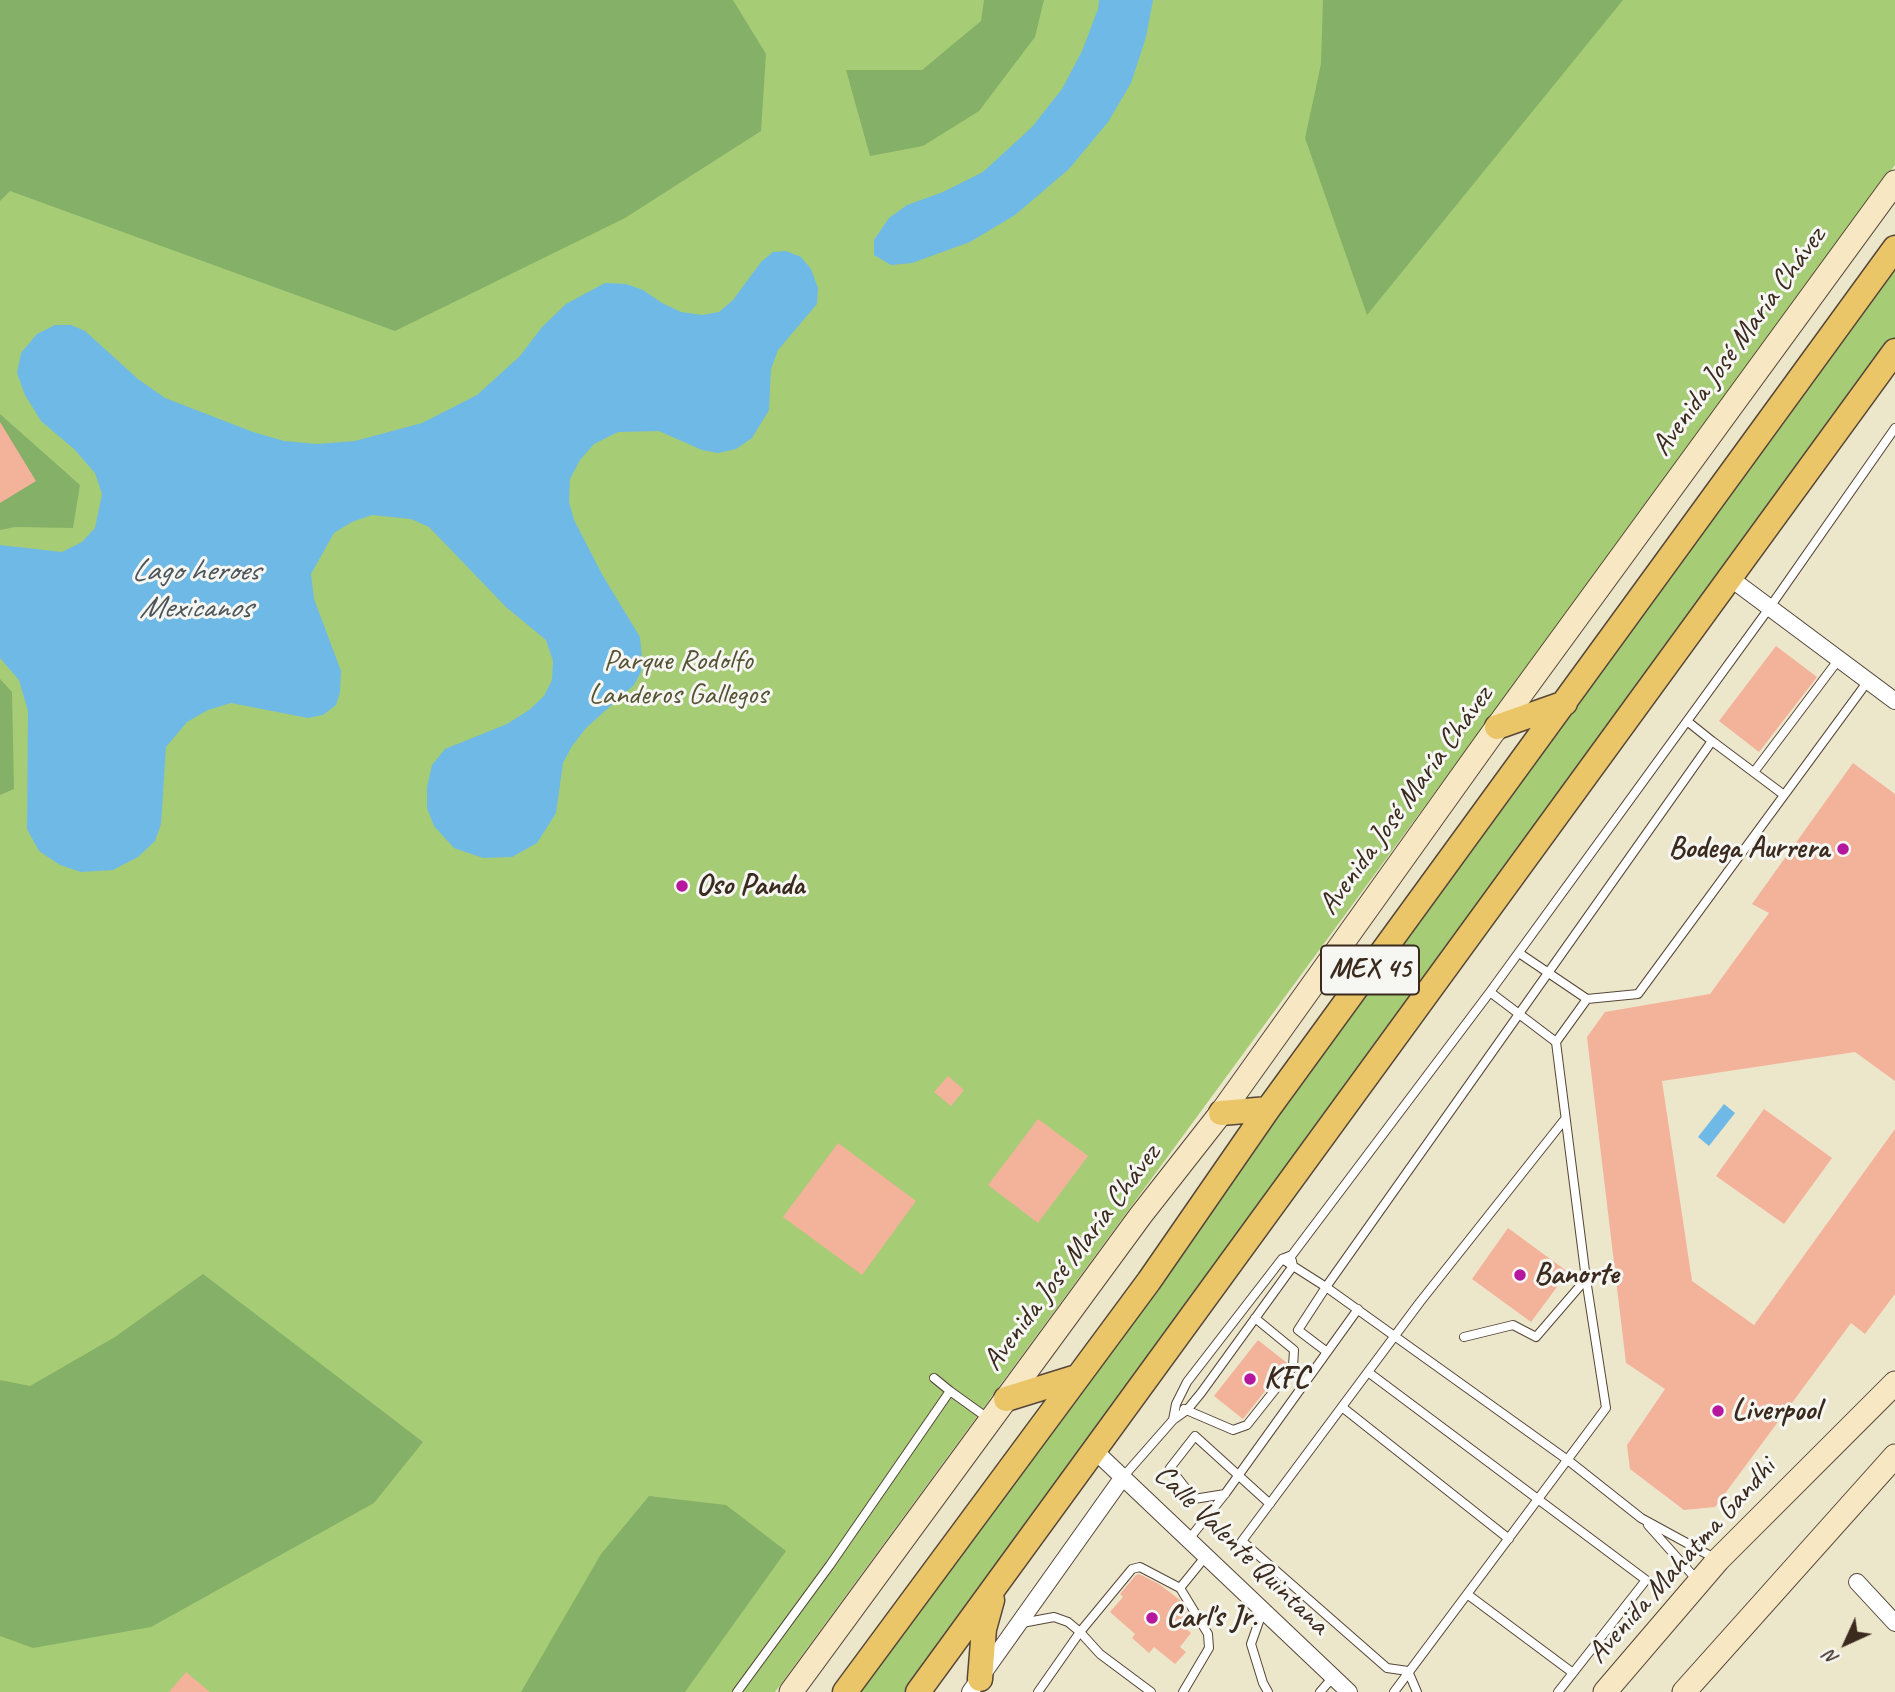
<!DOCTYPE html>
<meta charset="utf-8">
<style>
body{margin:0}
#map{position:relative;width:1895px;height:1692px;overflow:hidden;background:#ece6cb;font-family:Caveat,sans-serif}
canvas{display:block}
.north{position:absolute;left:1811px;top:1608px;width:70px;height:70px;-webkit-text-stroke:5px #f6f6f2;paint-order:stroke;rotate:225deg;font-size:19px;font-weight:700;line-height:28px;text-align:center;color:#3b2a1e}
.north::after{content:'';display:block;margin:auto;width:24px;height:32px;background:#3b2a1e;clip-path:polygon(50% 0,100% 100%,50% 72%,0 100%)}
</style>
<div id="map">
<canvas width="1895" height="1692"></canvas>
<div class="north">N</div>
</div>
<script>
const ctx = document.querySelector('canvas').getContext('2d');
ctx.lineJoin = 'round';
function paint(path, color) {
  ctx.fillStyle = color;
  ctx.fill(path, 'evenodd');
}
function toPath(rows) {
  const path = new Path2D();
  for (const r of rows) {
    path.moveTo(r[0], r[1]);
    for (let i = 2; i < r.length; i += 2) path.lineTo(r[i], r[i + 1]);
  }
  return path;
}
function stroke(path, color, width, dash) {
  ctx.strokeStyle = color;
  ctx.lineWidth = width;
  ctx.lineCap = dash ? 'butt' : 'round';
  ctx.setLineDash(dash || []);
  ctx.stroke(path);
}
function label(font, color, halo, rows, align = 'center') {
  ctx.font = font + ' Caveat,sans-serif';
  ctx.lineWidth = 6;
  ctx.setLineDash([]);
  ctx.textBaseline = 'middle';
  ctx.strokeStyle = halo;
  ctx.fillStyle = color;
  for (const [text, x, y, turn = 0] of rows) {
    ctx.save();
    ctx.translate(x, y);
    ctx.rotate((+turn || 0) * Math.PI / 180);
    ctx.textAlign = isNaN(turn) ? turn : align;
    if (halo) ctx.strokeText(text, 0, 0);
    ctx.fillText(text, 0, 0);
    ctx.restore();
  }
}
const green = toPath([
 [0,0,1895,0,1895,165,775,1692,0,1692],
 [1895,260,1895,338,1731,570,904,1692,848,1692]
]);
const forest = toPath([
 [0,0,733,0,766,54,761,131,625,218,395,331,10,191,0,201],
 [984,0,1044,0,1035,37,979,111,923,146,870,156,846,70,922,70,981,21],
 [1323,0,1623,0,1367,315,1305,138,1321,64],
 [0,414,80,485,73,528,15,527,0,530],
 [0,679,12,692,14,789,0,795],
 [203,1274,423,1442,374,1503,151,1627,33,1648,0,1636,0,1380,30,1386,115,1337],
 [649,1496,726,1505,786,1551,685,1692,521,1692,601,1554]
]);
const water = toPath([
 [1099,0,1153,0,1146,37,1131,83,1108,122,1069,169,1015,215,970,242,912,263,891,265,874,255,874,240,889,218,907,205,943,192,983,172,1032,127,1062,89,1082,51,1098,9],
 [786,251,801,257,811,269,818,288,817,304,778,350,771,369,769,410,752,438,736,449,718,453,702,450,659,431,618,432,594,444,580,460,570,479,569,502,574,520,603,576,640,637,642,657,641,672,634,685,586,728,572,746,563,763,556,813,537,843,512,857,483,858,454,848,434,826,427,808,427,787,432,765,445,749,507,724,529,710,544,696,552,680,553,661,546,640,506,607,429,527,411,519,372,515,352,522,334,533,311,574,314,599,341,671,340,692,336,705,323,715,308,718,231,703,208,710,187,722,166,747,161,824,155,841,138,857,113,870,81,872,60,865,39,851,27,829,28,711,19,680,0,658,0,545,62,552,82,542,95,528,102,494,95,473,74,449,41,421,25,395,17,373,21,353,37,334,55,325,71,325,85,331,138,379,165,398,253,432,284,441,317,444,355,441,422,423,477,395,520,356,542,327,566,304,605,283,626,284,643,290,662,303,681,312,702,315,719,312,733,300,761,262,773,252],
 [1724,1104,1735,1113,1709,1146,1698,1137]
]);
const building = toPath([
 [0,422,36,481,0,503],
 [1776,646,1817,677,1759,752,1719,721],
 [1853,763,1895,794,1895,1081,1855,1052,1662,1081,1692,1281,1754,1325,1895,1129,1895,1294,1865,1334,1851,1323,1715,1507,1684,1510,1630,1469,1627,1445,1665,1389,1626,1363,1587,1037,1605,1012,1710,994,1769,913,1752,904],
 [948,1076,964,1090,951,1106,934,1092],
 [1764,1109,1832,1158,1784,1224,1716,1176],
 [1038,1119,1088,1156,1038,1223,988,1185],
 [838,1143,916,1201,862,1275,783,1217],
 [1508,1228,1568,1272,1531,1322,1472,1279],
 [1258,1340,1287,1363,1243,1419,1214,1396],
 [1139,1574,1159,1584,1180,1600,1189,1616,1181,1624,1191,1633,1180,1647,1186,1652,1175,1664,1154,1647,1149,1653,1132,1638,1135,1634,1110,1612,1123,1597,1120,1594,1136,1575],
 [186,1672,210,1692,169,1692]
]);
const lane = toPath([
 [1687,721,1712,741],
 [1754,772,1839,659],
 [1519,953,1587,999,1638,994,1868,681],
 [1490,992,1556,1042],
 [1282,1259,1326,1287,1569,1461,1641,1518,1716,1559],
 [1464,1337,1513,1325,1536,1337,1586,1279],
 [1327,1352,1298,1330,1326,1287,1712,741,1784,795],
 [1368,1372,1646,1580,1558,1692],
 [934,1378,950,1391],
 [1342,1407,1509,1539],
 [1184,1409,1233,1430,1247,1425,1293,1367,1294,1350,1255,1318],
 [1173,1420,1176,1404,1187,1382,1282,1259,1292,1255,1490,992,1770,607,1895,428],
 [1123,1477,1173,1420,1187,1410,1201,1393,1293,1266,1292,1261],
 [1225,1494,1194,1499,1170,1468,1195,1436,1270,1504],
 [1648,1525,1697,1580],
 [1189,1539,1225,1494,1358,1309],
 [1180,1588,1208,1634,1209,1648,1183,1692],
 [1467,1594,1573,1673],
 [1263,1610,1251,1644,1263,1683,1268,1692],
 [1022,1623,1054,1617,1068,1622,1080,1632,1132,1569,1140,1567,1180,1588,1206,1556],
 [737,1692,830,1565,950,1391,989,1419],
 [1038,1692,1080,1632,1100,1654,1151,1692],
 [1320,1692,1333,1677],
 [1394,1692,1606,1408,1586,1279,1556,1042,1587,999],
 [1417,1692,1408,1671,1387,1668,1242,1541,1420,1302,1565,1119]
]);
const street = toPath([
 [1730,578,1895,701],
 [1094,1450,1349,1692],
 [1857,1582,1895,1623],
 [970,1692,1123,1477]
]);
const secondary = toPath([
 [791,1692,1141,1215,1221,1113,1497,727,1895,182],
 [1605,1692,1718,1560,1895,1383],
 [1684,1692,1895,1456]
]);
const primary = toPath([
 [1497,727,1565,703],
 [1221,1113,1268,1109],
 [1006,1399,1077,1377],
 [980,1679,984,1629,992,1600],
 [845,1692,1149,1281,1268,1109,1895,248],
 [918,1692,1895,351]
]);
const markers = [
 [1843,849,7,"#b5179e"],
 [682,886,7,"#b5179e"],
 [1520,1275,7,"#b5179e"],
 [1250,1379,7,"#b5179e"],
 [1718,1411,7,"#b5179e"],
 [1152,1618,7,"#b5179e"]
];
const shields = [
 [1370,970,98]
];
const shieldNames = [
 ["MEX 45",1370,970]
];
const streetNames = [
 ["Avenida José María Chávez",1739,342,-54],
 ["Avenida José María Chávez",1406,801,-54],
 ["Avenida José María Chávez",1072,1258,-53],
 ["Calle Valente Quintana",1241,1550,44],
 ["Avenida Mahatma Gandhi",1682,1561,-48]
];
const parkNames = [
 ["Parque Rodolfo",678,661],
 ["Landeros Gallegos",678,695]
];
const poiNames = [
 ["Bodega Aurrera",1829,849,"right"],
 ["Oso Panda",696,886],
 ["Banorte",1534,1275],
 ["KFC",1264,1379],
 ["Liverpool",1732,1411],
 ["Carl's Jr.",1166,1618]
];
const waterNames = [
 ["Lago heroes",195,572],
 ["Mexicanos",195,609]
];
paint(green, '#a7cc76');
paint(forest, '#85b067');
paint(water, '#6fb9e7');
paint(building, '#f3b29a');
stroke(lane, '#564638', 10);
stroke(street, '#564638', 18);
stroke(secondary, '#564638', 25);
stroke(primary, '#564638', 27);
stroke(lane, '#fff', 8);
stroke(street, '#fff', 16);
stroke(secondary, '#f7e8c3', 23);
stroke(primary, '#ebc669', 24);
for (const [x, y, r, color] of markers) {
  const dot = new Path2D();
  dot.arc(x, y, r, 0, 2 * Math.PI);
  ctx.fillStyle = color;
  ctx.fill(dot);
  stroke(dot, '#f6f6f2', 2.5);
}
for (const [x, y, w] of shields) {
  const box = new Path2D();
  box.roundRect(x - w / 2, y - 24.5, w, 49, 5);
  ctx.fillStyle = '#f6f6f2';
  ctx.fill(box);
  stroke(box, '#3b2a1e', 2);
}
label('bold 28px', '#3b2a1e', null, shieldNames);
label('30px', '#3b2a1e', '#f6f6f2', streetNames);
label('30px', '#565234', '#f6f6f2', parkNames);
label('bold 30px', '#3b2a1e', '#f6f6f2', poiNames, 'left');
label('italic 32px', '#4b555a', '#f6f6f2', waterNames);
</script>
